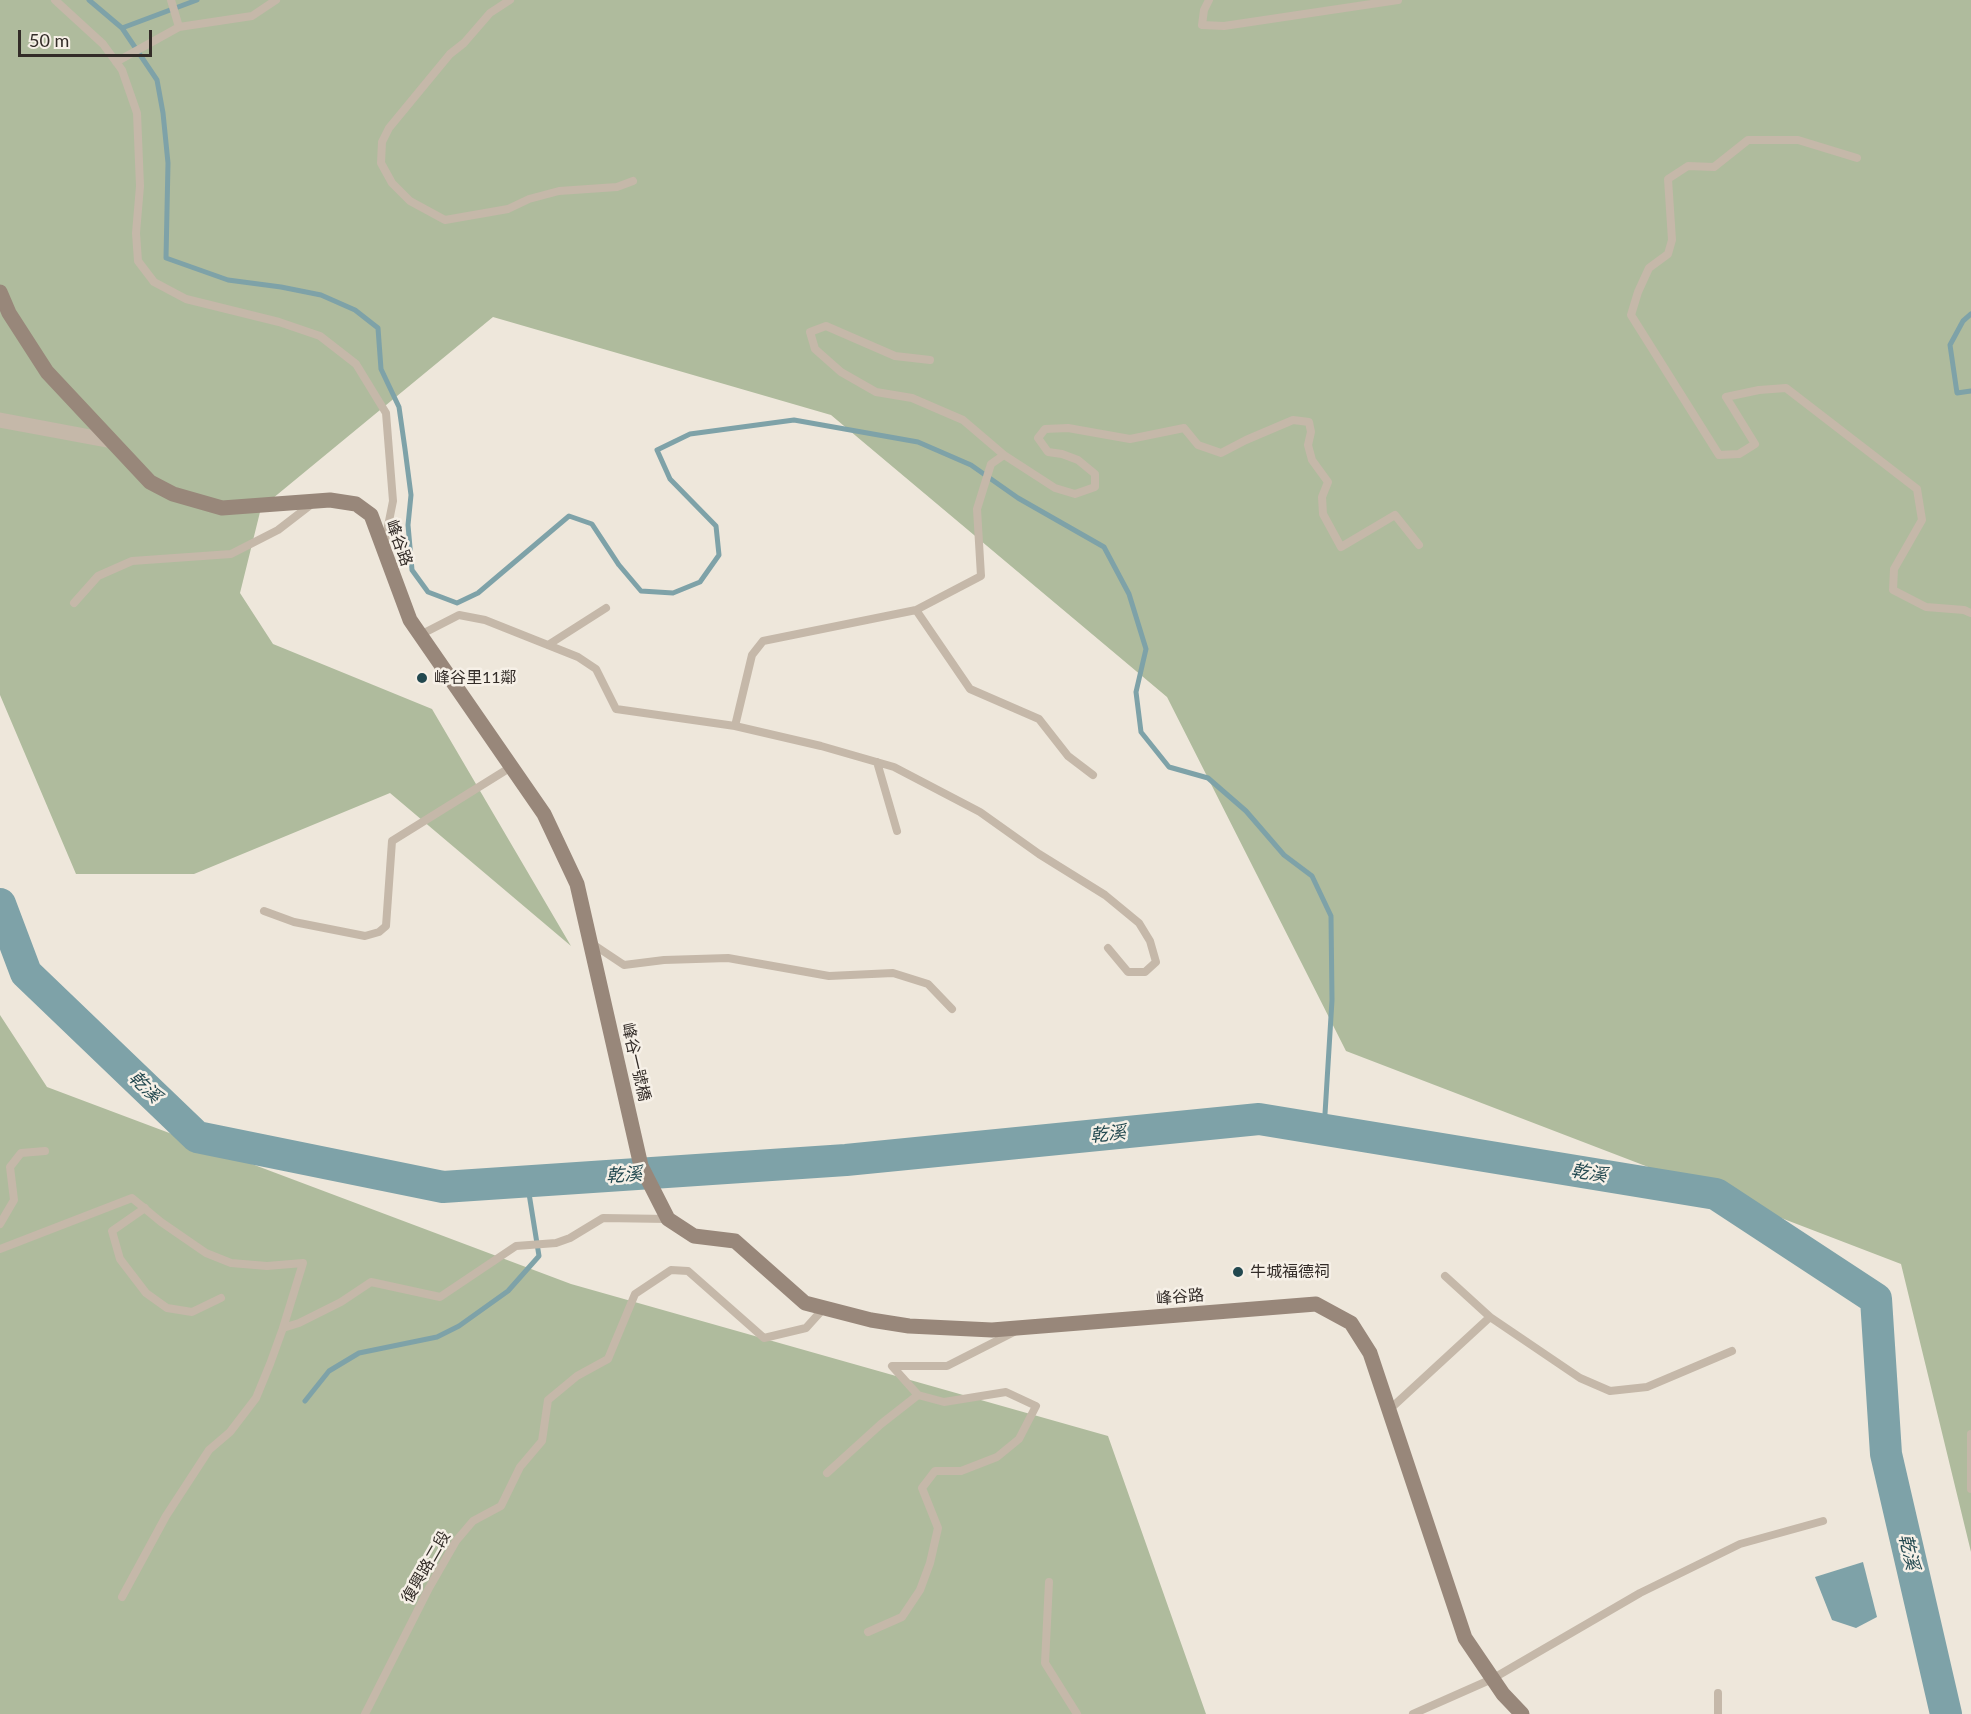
<!DOCTYPE html>
<meta charset="utf-8">
<style>
body{margin:0}
#map{position:relative;width:1971px;height:1714px;overflow:hidden;background:#eee7db;font-family:Lato,sans-serif}
canvas{display:block}
.scale{position:absolute;left:18px;top:30px;width:134px;height:27px;box-sizing:border-box;border:3px solid #332c28;border-top:0;padding-left:8px;font-size:18px;line-height:21px;white-space:nowrap;color:#332c28;-webkit-text-stroke:4px #f6f0e7;paint-order:stroke}
</style>
<div id="map">
<canvas width="1971" height="1714"></canvas>
<div class="scale">50 m</div>
</div>
<script>
const ctx = document.querySelector('canvas').getContext('2d');
ctx.lineJoin = 'round';
function paint(path, color) {
  ctx.fillStyle = color;
  ctx.fill(path, 'evenodd');
}
function toPath(rows) {
  const path = new Path2D();
  for (const r of rows) {
    path.moveTo(r[0], r[1]);
    for (let i = 2; i < r.length; i += 2) path.lineTo(r[i], r[i + 1]);
  }
  return path;
}
function stroke(path, color, width, dash) {
  ctx.strokeStyle = color;
  ctx.lineWidth = width;
  ctx.lineCap = dash ? 'butt' : 'round';
  ctx.setLineDash(dash || []);
  ctx.stroke(path);
}
function label(font, color, halo, rows, align = 'center') {
  ctx.font = font + ' Lato,"Noto Sans TC",sans-serif';
  ctx.lineWidth = 5;
  ctx.setLineDash([]);
  ctx.textBaseline = 'middle';
  ctx.strokeStyle = halo;
  ctx.fillStyle = color;
  for (const [text, x, y, turn = 0] of rows) {
    ctx.save();
    ctx.translate(x, y);
    ctx.rotate((+turn || 0) * Math.PI / 180);
    ctx.textAlign = isNaN(turn) ? turn : align;
    if (halo) ctx.strokeText(text, 0, 0);
    ctx.fillText(text, 0, 0);
    ctx.restore();
  }
}
const green = toPath([
 [0,0,1971,0,1971,1552,1901,1264,1346,1051,1167,697,831,415,493,317,261,508,240,593,273,644,432,709,571,946,390,793,194,874,76,874,0,695],
 [0,1015,47,1087,571,1284,1108,1436,1206,1714,0,1714]
]);
const water = toPath([
 [1863,1562,1877,1617,1856,1628,1832,1620,1815,1577]
]);
const stream = toPath([
 [89,0,122,28,157,80,163,113,168,163,166,258,228,280,281,287,321,295,355,310,378,328,381,369,399,407,405,449,411,495,408,525,412,570,428,592,457,603,478,593,569,516,592,524,619,565,641,591,673,593,700,582,719,555,716,526,670,479,657,450,690,434,794,420,918,442,971,465,1018,498,1104,547,1129,594,1146,649,1136,692,1141,732,1169,767,1208,778,1246,811,1284,855,1312,876,1331,916,1332,1000,1324,1130],
 [122,28,197,0],
 [1971,314,1963,321,1950,345,1957,393,1971,391],
 [305,1401,329,1371,359,1353,437,1337,459,1326,508,1291,539,1256,527,1181]
]);
const river = toPath([
 [0,904,26,973,197,1137,443,1187,846,1160,1259,1119,1716,1194,1876,1299,1886,1454,1946,1714]
]);
const lane = toPath([
 [55,0,103,44,122,70,137,113,140,186,136,233,138,261,154,282,186,299,279,322,320,336,356,364,386,413,393,501,384,546],
 [171,0,179,27],
 [510,0,490,13,464,43,450,54,389,128,382,142,381,163,392,183,410,201,445,220,508,209,529,199,559,191,617,187,633,181],
 [1209,0,1204,10,1202,25,1224,26,1398,0],
 [116,62,179,27,252,16,276,0],
 [1857,158,1798,140,1748,140,1714,167,1688,166,1668,179,1672,240,1668,254,1649,268,1638,292,1631,315,1719,455,1739,454,1755,444,1726,397,1759,390,1786,388,1917,489,1922,520,1894,569,1893,590,1926,607,1964,610,1971,613],
 [930,360,895,356,826,326,810,332,815,349,841,372,876,392,912,398,963,420,1004,455],
 [74,603,98,576,132,561,231,554,278,530,313,503],
 [916,610,970,689,1039,719,1068,756,1093,775],
 [420,635,459,615,485,620,578,657,596,669,616,709,735,726,821,746,894,767,980,812,1039,854,1105,895,1139,923,1150,941,1156,962,1145,972,1128,972,1108,948],
 [548,645,606,608],
 [735,726,752,655,763,641,916,610,981,576,977,509,991,464,1004,455,1055,488,1075,494,1095,487,1095,474,1078,460,1062,454,1048,452,1038,438,1045,429,1068,428,1130,439,1184,428,1198,445,1221,453,1246,440,1293,420,1309,422,1311,432,1308,445,1312,460,1328,482,1322,497,1323,514,1341,547,1395,515,1419,545],
 [877,762,897,831],
 [264,911,294,922,365,936,379,932,386,926,392,841,511,767],
 [591,943,624,965,664,960,728,958,829,976,893,973,928,984,952,1009],
 [145,1208,112,1231,120,1259,146,1293,167,1308,192,1312,221,1298],
 [0,1224,14,1200,10,1167,21,1153,45,1151],
 [0,1249,132,1198,161,1222,206,1253,231,1263,267,1266,303,1263,283,1328,299,1323,341,1302,371,1282,440,1297,516,1246,556,1243,570,1238,603,1218,668,1219],
 [1445,1276,1490,1317],
 [1389,1410,1490,1317,1580,1378,1610,1391,1647,1387,1732,1351],
 [1971,1434,1971,1489],
 [827,1473,881,1424,918,1395],
 [1049,1582,1045,1663,1077,1714],
 [122,1597,166,1516,209,1450,230,1432,256,1398,270,1364,283,1328],
 [868,1632,902,1617,920,1590,930,1563,938,1528,922,1488,935,1471,961,1471,997,1457,1019,1439,1036,1406,1006,1392,944,1402,918,1395,892,1366,947,1366,1014,1332],
 [1718,1693,1718,1714],
 [365,1714,429,1588,456,1541,473,1521,501,1506,520,1467,542,1441,548,1400,577,1376,608,1359,635,1294,671,1270,688,1271,764,1338,806,1328,824,1308],
 [1413,1714,1492,1679,1640,1593,1740,1544,1823,1521]
]);
const street = toPath([
 [0,420,112,441]
]);
const secondary = toPath([
 [0,292,9,313,47,372,150,482,173,494,222,508,330,500,356,504,371,515,410,620,544,814,577,884,641,1166,668,1219,694,1236,735,1241,805,1303,871,1320,909,1326,992,1330,1316,1304,1351,1323,1370,1353,1465,1638,1503,1694,1522,1714]
]);
const markers = [
 [422,678,6,"#22484f"],
 [1238,1272,6,"#22484f"]
];
const streetNames = [
 ["峰谷路",399,543,70],
 ["峰谷一號橋",636,1062,77],
 ["峰谷路",1180,1297,-5],
 ["復興路二段",426,1567,-60]
];
const poiNames = [
 ["峰谷里11鄰",434,678],
 ["牛城福德祠",1250,1272]
];
const waterNames = [
 ["乾溪",145,1087,44],
 ["乾溪",1108,1134,-6],
 ["乾溪",1589,1173,9],
 ["乾溪",624,1175,-4],
 ["乾溪",1909,1552,77]
];
paint(green, '#afbb9d');
paint(water, '#7ea2a8');
stroke(stream, '#7ea2a8', 5);
stroke(river, '#7ea2a8', 32);
stroke(lane, '#c5b8a9', 8);
stroke(street, '#c5b8a9', 15);
stroke(secondary, '#98877a', 15);
for (const [x, y, r, color] of markers) {
  const dot = new Path2D();
  dot.arc(x, y, r, 0, 2 * Math.PI);
  ctx.fillStyle = color;
  ctx.fill(dot);
  stroke(dot, '#f6f0e7', 2);
}
label('16px', '#332c28', '#f6f0e7', streetNames);
label('16px', '#332c28', '#f6f0e7', poiNames, 'left');
label('italic 18px', '#22484f', '#f6f0e7', waterNames);
</script>
